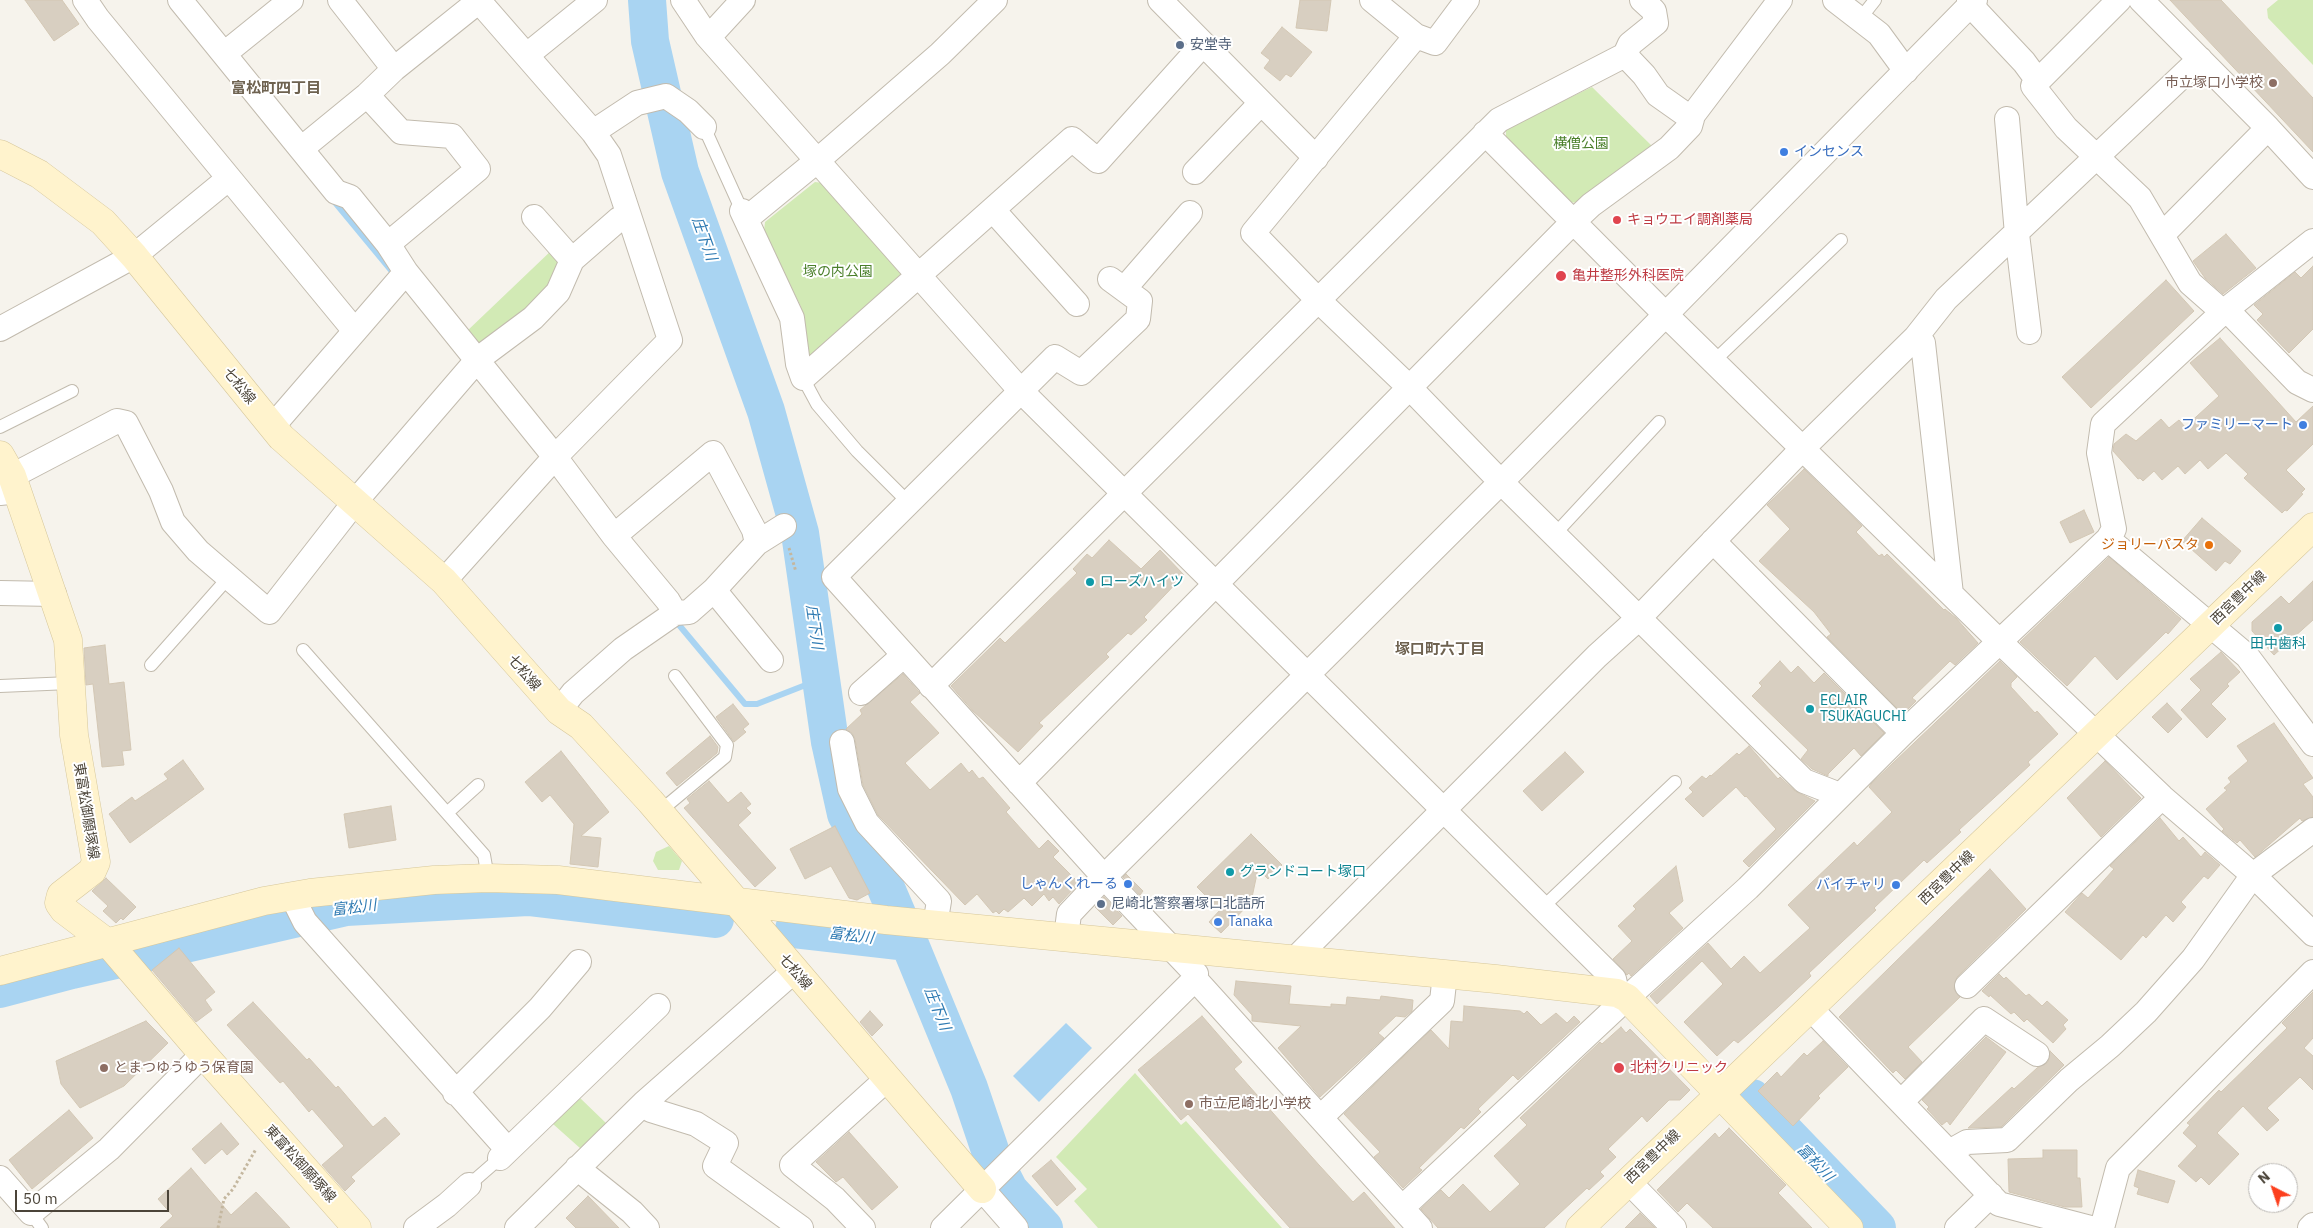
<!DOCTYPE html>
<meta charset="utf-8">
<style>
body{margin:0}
#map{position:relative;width:2313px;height:1228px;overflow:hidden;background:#f6f3ec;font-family:"IBM Plex Sans",sans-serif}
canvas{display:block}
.north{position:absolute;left:2248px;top:1163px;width:50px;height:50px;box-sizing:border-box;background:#fff;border:1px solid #b7b4b0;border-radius:50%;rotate:319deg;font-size:14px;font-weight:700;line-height:20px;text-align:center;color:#4b4439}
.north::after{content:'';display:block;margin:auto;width:18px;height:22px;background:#fc3f1d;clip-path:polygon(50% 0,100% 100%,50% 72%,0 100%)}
.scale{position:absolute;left:15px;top:1190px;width:154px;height:22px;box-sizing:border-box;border:2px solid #4b4439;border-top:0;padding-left:6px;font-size:15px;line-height:18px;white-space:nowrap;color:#4b4439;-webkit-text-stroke:4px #fff;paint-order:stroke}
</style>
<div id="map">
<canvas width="2313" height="1228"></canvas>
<div class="north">N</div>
<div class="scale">50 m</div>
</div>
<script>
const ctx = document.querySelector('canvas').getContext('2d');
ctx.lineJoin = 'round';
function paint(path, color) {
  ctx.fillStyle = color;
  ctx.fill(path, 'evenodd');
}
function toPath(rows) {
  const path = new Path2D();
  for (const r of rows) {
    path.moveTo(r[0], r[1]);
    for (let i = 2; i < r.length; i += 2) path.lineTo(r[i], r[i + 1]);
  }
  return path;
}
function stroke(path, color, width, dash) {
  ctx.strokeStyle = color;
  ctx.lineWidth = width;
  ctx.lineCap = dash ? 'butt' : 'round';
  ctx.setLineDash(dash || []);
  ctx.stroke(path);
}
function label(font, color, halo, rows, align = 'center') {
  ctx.font = font + ' "IBM Plex Sans","Noto Sans JP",sans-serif';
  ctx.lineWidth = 4;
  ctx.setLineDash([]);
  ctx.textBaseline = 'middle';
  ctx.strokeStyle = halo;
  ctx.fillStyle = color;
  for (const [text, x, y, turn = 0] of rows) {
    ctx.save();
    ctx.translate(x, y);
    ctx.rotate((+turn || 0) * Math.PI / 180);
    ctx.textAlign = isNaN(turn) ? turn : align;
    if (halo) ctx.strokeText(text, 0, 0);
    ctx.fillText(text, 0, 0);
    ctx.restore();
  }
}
const green = toPath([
 [2278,0,2313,0,2313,65,2268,18,2267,9],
 [1592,87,1653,147,1579,203,1568,202,1506,140,1506,128],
 [815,182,823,183,901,270,899,282,807,363,801,307,764,231,765,222],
 [554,248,564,265,552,287,525,314,481,343,474,341,466,332],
 [669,846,682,861,679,870,658,870,653,861,656,852],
 [1135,1073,1181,1125,1186,1121,1282,1228,1098,1228,1074,1201,1087,1189,1056,1157],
 [579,1097,607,1124,581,1149,553,1124]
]);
const water = toPath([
 [1066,1023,1092,1048,1039,1102,1013,1076]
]);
const stream = toPath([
 [333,200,395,275],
 [674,619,745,704,757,704,821,679]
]);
const river = toPath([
 [647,0,650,41,680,172,766,411,800,533,830,742,846,814,876,865,906,935,969,1088,993,1159,1009,1190,1044,1228],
 [794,929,908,942],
 [0,989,72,970,346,907,528,897,715,919],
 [1752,1098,1877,1228]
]);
const building = toPath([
 [25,0,62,0,79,24,54,41,25,0],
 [1300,0,1331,0,1327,31,1296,28,1300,0],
 [2170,0,2221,0,2313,98,2313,152,2170,0],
 [1282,27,1312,52,1291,77,1286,74,1280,81,1264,68,1270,60,1261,53,1282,27],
 [2226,234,2256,268,2223,294,2205,278,2193,261,2226,234],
 [2313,266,2313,329,2289,353,2257,320,2263,314,2254,305,2295,272,2301,278,2313,266],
 [2166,280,2194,311,2091,408,2062,377,2166,280],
 [2220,338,2296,422,2313,406,2313,444,2286,470,2305,489,2301,493,2303,494,2287,511,2285,510,2282,513,2244,478,2248,474,2226,453,2208,469,2200,460,2185,474,2178,466,2162,480,2154,471,2143,481,2140,478,2138,479,2113,451,2114,444,2126,434,2136,441,2161,419,2169,428,2179,420,2185,427,2219,396,2190,363,2220,338],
 [1804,469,1862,526,1856,532,1879,556,1882,554,1884,557,1887,554,1944,610,1945,609,1956,618,1978,643,1955,665,1950,661,1912,698,1916,701,1903,714,1827,637,1831,634,1814,612,1759,561,1790,529,1767,505,1804,469],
 [2084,510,2094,532,2070,543,2060,522,2084,510],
 [2202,518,2241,551,2230,564,2225,561,2216,571,2182,541,2202,518],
 [1109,540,1141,569,1160,550,1184,575,1144,617,1147,620,1131,635,1128,633,1106,654,1109,657,1039,723,1043,726,1018,752,973,711,951,686,1000,638,1005,643,1077,573,1073,569,1087,554,1092,558,1109,540],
 [2109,557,2181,619,2168,634,2166,632,2117,680,2095,656,2067,686,2020,642,2109,557],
 [2313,581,2313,620,2274,655,2252,631,2252,622,2281,596,2289,604,2313,581],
 [105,645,109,684,124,682,131,750,122,751,124,765,102,767,93,684,86,685,84,648,105,645],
 [2221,652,2240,672,2227,684,2229,686,2211,704,2226,719,2207,738,2181,710,2201,690,2190,679,2221,652],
 [1780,661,1791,673,1798,666,1814,683,1824,673,1884,733,1861,756,1854,748,1828,774,1828,776,1812,769,1801,759,1808,750,1752,696,1762,686,1759,683,1780,661],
 [2000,661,2017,677,2011,683,2011,687,2035,713,2037,711,2058,734,2028,762,2030,765,1959,830,1961,832,1927,863,1924,860,1874,908,1876,910,1809,973,1811,976,1778,1007,1738,1043,1734,1040,1717,1056,1684,1022,1723,984,1702,961,1657,1004,1650,996,1708,943,1731,969,1744,956,1760,973,1810,928,1788,905,1854,842,1857,846,1892,812,1869,787,1871,784,2000,661],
 [903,674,920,693,910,702,939,733,905,763,930,790,961,763,969,773,972,770,979,779,983,777,1010,808,1006,812,1039,849,1048,840,1059,851,1053,857,1079,883,1059,904,1053,897,1049,901,1044,894,1032,906,1024,898,1008,912,1004,909,999,914,996,911,993,913,977,894,965,905,878,815,863,785,855,739,852,733,846,729,862,714,860,710,903,674],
 [2167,703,2182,719,2168,733,2152,717,2167,703],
 [733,704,749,724,743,729,746,732,734,742,716,717,733,704],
 [2274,723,2313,778,2303,784,2313,797,2313,817,2302,821,2300,818,2255,857,2240,840,2237,843,2222,831,2224,829,2206,809,2227,790,2224,788,2231,782,2228,778,2248,761,2237,746,2274,723],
 [710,736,718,747,717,753,677,786,666,773,710,736],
 [1749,746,1778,779,1780,777,1795,791,1815,801,1749,867,1743,861,1776,829,1746,796,1745,797,1736,787,1703,817,1685,799,1693,792,1689,788,1702,776,1706,779,1710,775,1711,776,1737,753,1739,755,1749,746],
 [561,751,609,812,581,836,601,838,598,867,570,864,574,824,550,795,542,802,525,782,561,751],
 [1565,752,1584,772,1542,811,1523,791,1565,752],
 [183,760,204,789,130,843,109,814,132,797,135,801,168,779,164,774,183,760],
 [2105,761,2141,798,2101,837,2067,798,2105,761],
 [709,781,728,803,741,792,751,804,746,808,751,813,738,825,776,868,755,887,684,808,690,803,687,799,709,781],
 [391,806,396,840,349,848,344,814,391,806],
 [2160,818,2179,841,2183,837,2201,857,2205,852,2220,865,2208,879,2204,876,2181,902,2186,907,2173,922,2166,915,2146,938,2143,935,2121,960,2065,912,2082,893,2088,898,2114,869,2110,866,2160,818],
 [835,826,870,893,857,900,849,898,831,866,805,879,790,849,835,826],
 [1251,834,1282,865,1268,879,1258,869,1251,902,1221,933,1209,922,1220,910,1197,887,1251,834],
 [1676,866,1683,901,1669,913,1683,928,1631,976,1629,973,1627,975,1613,959,1632,941,1618,926,1636,909,1633,906,1676,866],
 [1990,869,2026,909,1957,977,1954,989,1960,997,1908,1047,1922,1062,1905,1079,1896,1070,1893,1073,1839,1017,1990,869],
 [1126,874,1143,891,1140,895,1123,877,1126,874],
 [106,878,136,907,123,920,121,918,116,923,103,911,108,906,92,891,106,878],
 [1104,897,1122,916,1113,925,1095,907,1104,897],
 [179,948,215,992,205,1000,212,1010,196,1022,152,970,179,948],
 [1999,974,2004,979,2006,977,2026,996,2029,994,2042,1006,2047,1001,2068,1020,2063,1025,2066,1029,2053,1043,2027,1019,2024,1022,2014,1012,2011,1014,1990,995,1989,997,1982,991,1999,974],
 [1236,981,1291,986,1289,1004,1331,1007,1331,1004,1346,1005,1347,997,1380,1000,1381,996,1413,1000,1412,1011,1405,1017,1396,1016,1378,1033,1384,1038,1320,1097,1278,1048,1301,1026,1252,1021,1252,1015,1234,995,1236,981],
 [2313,992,2313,1038,2304,1048,2313,1056,2313,1090,2300,1077,2267,1108,2279,1120,2267,1131,2243,1106,2217,1133,2239,1154,2209,1185,2201,1177,2196,1182,2178,1166,2197,1146,2183,1133,2190,1125,2187,1123,2219,1090,2221,1092,2287,1028,2282,1023,2313,992],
 [253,1002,307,1060,309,1058,336,1088,338,1086,373,1127,385,1117,400,1134,351,1177,355,1181,345,1191,322,1165,344,1146,312,1109,309,1112,283,1081,280,1083,227,1025,253,1002],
 [1464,1006,1520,1011,1524,1014,1527,1011,1541,1025,1556,1013,1567,1023,1574,1016,1580,1022,1518,1080,1513,1075,1478,1109,1481,1112,1464,1129,1461,1127,1419,1168,1422,1170,1403,1188,1374,1157,1380,1152,1344,1114,1431,1030,1449,1049,1451,1021,1463,1022,1464,1006],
 [870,1011,883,1025,872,1036,860,1022,870,1011],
 [1202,1016,1242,1062,1234,1069,1319,1165,1353,1202,1364,1192,1395,1228,1290,1228,1188,1114,1181,1120,1138,1070,1202,1016],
 [146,1021,168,1043,124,1086,80,1108,61,1084,56,1061,146,1021],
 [1621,1027,1626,1033,1630,1029,1690,1090,1680,1100,1669,1100,1647,1122,1642,1116,1608,1149,1616,1157,1600,1172,1604,1176,1589,1190,1587,1188,1544,1228,1438,1228,1421,1209,1441,1190,1449,1198,1463,1184,1490,1212,1520,1184,1494,1156,1527,1125,1520,1118,1600,1042,1602,1044,1621,1027],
 [1986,1037,2006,1052,1950,1125,1947,1121,1942,1125,1927,1109,1929,1107,1922,1100,1986,1037],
 [1823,1041,1848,1067,1818,1096,1820,1098,1793,1126,1758,1091,1777,1072,1781,1077,1804,1053,1807,1056,1823,1041],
 [2050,1051,2064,1065,2001,1127,1968,1128,2012,1087,2014,1089,2037,1068,2048,1062,2050,1051],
 [69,1110,93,1138,32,1189,9,1160,69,1110],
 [221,1123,239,1144,227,1155,222,1149,205,1164,192,1149,221,1123],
 [1729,1128,1786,1185,1778,1193,1812,1228,1713,1228,1687,1203,1678,1212,1657,1190,1715,1133,1719,1138,1729,1128],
 [849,1132,898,1187,872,1210,843,1177,836,1182,816,1162,849,1132],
 [2043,1150,2077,1150,2077,1178,2080,1178,2082,1207,2065,1207,2009,1192,2008,1159,2043,1158,2043,1150],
 [1051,1160,1076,1189,1057,1206,1032,1176,1051,1160],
 [191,1168,231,1215,256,1192,290,1228,160,1228,173,1216,158,1199,191,1168],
 [2138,1170,2175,1181,2168,1203,2137,1194,2139,1188,2134,1186,2138,1170],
 [588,1196,619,1228,576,1228,566,1218,588,1196],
 [1640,1213,1655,1228,1625,1228,1640,1213]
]);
const path = toPath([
 [789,548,796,572],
 [218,1228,224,1199,233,1189,256,1149]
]);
const lane = toPath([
 [1860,19,1875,0],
 [704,127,742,211],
 [1714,361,1841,240],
 [803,378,817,404,857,451,908,502],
 [0,427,72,391],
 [1555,534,1659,422],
 [303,650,484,855,488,878],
 [151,665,228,578],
 [0,686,70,683],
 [659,812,725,757,727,745,675,676],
 [447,813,478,785],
 [1542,908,1675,782],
 [469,1185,500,1158],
 [31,1213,42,1228]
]);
const street = toPath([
 [85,0,98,19,355,331,406,272],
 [180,0,301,149],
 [340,0,394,69],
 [683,0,707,36,1020,390,1614,979,1617,993],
 [1160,0,1316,158],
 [1372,0,1416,36,1435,43,1467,0],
 [1835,0,1879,34,1906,71],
 [1969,0,1978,13,2024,62,2038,81],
 [2119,0,2033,86,2066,128,2140,198,2190,283,2223,312],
 [2141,0,2268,128,2313,177],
 [479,1,394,69,367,95,301,149,336,192,350,197,388,244,406,272,555,457,614,536,668,601,675,613],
 [1416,36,1253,233,1317,299,1410,388,1501,482,1804,781,1840,795],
 [709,37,743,0],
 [224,54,291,0],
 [527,55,595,0],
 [1625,55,1630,44,1656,23,1654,11,1642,0],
 [367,95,401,132,452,136,478,169,388,244],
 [2007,119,2017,234,2029,332],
 [593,132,637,103,666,96,688,111,704,127],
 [1485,133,1666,315,2000,642,2162,797,2253,875,2313,934],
 [1195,172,1261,103],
 [993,210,1077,304],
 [742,211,792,318,798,364,803,378,1072,139,1098,161,1203,44],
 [534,217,572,260],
 [746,219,818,160,940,54,995,0],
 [2162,235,2268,128],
 [2313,241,2223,312,2103,424,2099,453,2114,529,2108,539,2247,656,2313,744],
 [1124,289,1190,213],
 [2226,309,2297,382,2313,390],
 [0,329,134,256,228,179],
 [1916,337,1923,343,1951,594],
 [272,427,355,331],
 [12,476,117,421,126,423,161,491,173,522,198,551,269,612,354,503,478,359,533,318,558,292,572,260,619,219,630,219],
 [0,493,18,491],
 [614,536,713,453,754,530,757,543,784,526],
 [1713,541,1903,733],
 [444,581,555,457,670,340,609,155,593,132,478,0],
 [714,590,771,660],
 [0,593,54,594],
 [931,686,1499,120,1625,55,1644,75,1658,95,1692,119],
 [861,693,904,655],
 [559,711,573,693,623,649,675,613,689,612,714,590,757,543],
 [842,742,850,789,867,823,939,901,935,925],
 [1019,783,1573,222,1591,205,1669,148,1690,126,1693,115,1780,0],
 [292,896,305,922,508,1150],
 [1066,937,1069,914,1104,877,1501,482,1975,0],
 [1295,959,1597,656,1639,618,1802,449,1916,337,1946,299,2200,59],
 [1195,979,1420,1228],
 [1967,986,2162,797],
 [1811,1009,1999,1204,2091,1228],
 [455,1093,540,1008,579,962],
 [1901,1102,1984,1019,2037,1054],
 [644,1103,651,1110,696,1124,726,1143,715,1166,801,1228],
 [1321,1117,1442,1001,1445,974],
 [1949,1152,1967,1142,2007,1140,2069,1080,2110,1046,2146,1012,2193,959,2253,875,2313,830],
 [500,1158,658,1006],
 [577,1168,632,1212,647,1228],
 [0,1178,31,1213,109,1149,203,1054],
 [1628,1181,1674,1228],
 [982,1189,1016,1228],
 [1402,1208,1617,1007,1748,888,1903,733,2108,539],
 [416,1228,447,1205,469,1185],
 [517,1228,644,1103,794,971],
 [863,1228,835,1199,792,1165,887,1079],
 [943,1228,1195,979,1196,974,1104,877,834,577,1055,357,1081,373,1138,319,1140,301,1110,279],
 [1957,1228,1991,1195],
 [2102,1228,2118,1168,2313,972],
 [2310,1228,2313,1225]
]);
const secondary = toPath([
 [0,154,39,174,103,222,134,256,281,437,444,581,559,711,581,726,650,801,982,1189],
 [0,455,12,476,68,640,74,735,96,862,92,871,61,895,59,903,64,910,109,944,203,1054,357,1228],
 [0,971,264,901,310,893,434,880,488,878,558,880,886,920,1496,979,1617,993,1627,998,1849,1228],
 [1580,1228,2313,527]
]);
const markers = [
 [1180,45,5,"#5c6f8a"],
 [2273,83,5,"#8d6e63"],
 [1784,152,5,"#3f7fe0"],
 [1617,220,5,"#e0444e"],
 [1561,276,6,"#e0444e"],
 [2303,425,5,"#3f7fe0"],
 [2209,545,5,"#e8710a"],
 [1090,582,5,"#0f9aa8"],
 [2278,628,5,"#0f9aa8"],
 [1810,709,5,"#0f9aa8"],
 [1230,872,5,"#0f9aa8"],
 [1128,884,5,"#3f7fe0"],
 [1896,885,5,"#3f7fe0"],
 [1101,904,5,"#5c6f8a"],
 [1218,922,5,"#3f7fe0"],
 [104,1068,5,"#8d6e63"],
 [1619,1068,6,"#e0444e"],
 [1189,1104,5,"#8d6e63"]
];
const serviceNames = [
 ["安堂寺",1190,45],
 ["尼崎北警察署塚口北詰所",1111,904]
];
const educationNames = [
 ["市立塚口小学校",2263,83,"right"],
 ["とまつゆうゆう保育園",114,1068],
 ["市立尼崎北小学校",1199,1104]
];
const parkNames = [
 ["横僧公園",1581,144],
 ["塚の内公園",838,272]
];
const shopNames = [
 ["インセンス",1794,152,"left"],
 ["ファミリーマート",2293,425],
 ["しゃんくれーる",1118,884],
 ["バイチャリ",1886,885],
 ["Tanaka",1228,922,"left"]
];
const healthNames = [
 ["キョウエイ調剤薬局",1627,220],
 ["亀井整形外科医院",1572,276],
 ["北村クリニック",1630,1068]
];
const streetNames = [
 ["七松線",239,386,51],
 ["西宮豊中線",2239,598,-44],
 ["七松線",524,673,49],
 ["東富松御願塚線",86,811,81],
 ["西宮豊中線",1947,878,-44],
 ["七松線",795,972,49],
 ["西宮豊中線",1653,1157,-44],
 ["東富松御願塚線",300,1164,48]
];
const foodNames = [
 ["ジョリーパスタ",2199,545]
];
const cultureNames = [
 ["ローズハイツ",1100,582],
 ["田中歯科",2278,644,"center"],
 ["ECLAIR",1820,701],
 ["TSUKAGUCHI",1820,717],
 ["グランドコート塚口",1240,872]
];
const neighbourhoodNames = [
 ["富松町四丁目",276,89],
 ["塚口町六丁目",1440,650]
];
const waterNames = [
 ["庄下川",704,239,70],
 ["庄下川",814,627,82],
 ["富松川",354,908,-7],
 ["富松川",851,936,7],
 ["庄下川",937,1009,68],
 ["富松川",1815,1163,46]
];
paint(green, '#d2eab5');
paint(water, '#a9d4f2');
stroke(stream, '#a9d4f2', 6);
stroke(river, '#a9d4f2', 38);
paint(building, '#d8cfc1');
stroke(building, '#d3c7b4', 1);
stroke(lane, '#c2bbae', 14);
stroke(street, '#c2bbae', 26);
stroke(secondary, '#d6c79b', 29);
stroke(path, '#c4b79f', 3, [2.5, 2.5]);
stroke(lane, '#fff', 12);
stroke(street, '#fff', 24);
stroke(secondary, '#fff3cd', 28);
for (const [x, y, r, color] of markers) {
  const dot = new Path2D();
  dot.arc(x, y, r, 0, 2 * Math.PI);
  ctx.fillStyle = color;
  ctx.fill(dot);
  stroke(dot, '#fff', 2);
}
label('14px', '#4e5e75', '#fff', serviceNames, 'left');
label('14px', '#785e54', '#fff', educationNames, 'left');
label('14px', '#4a7f2a', '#fff', parkNames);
label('14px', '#366cbe', '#fff', shopNames, 'right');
label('14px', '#be3a42', '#fff', healthNames, 'left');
label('14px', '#4b4439', '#fff', streetNames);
label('14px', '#c56008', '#fff', foodNames, 'right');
label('14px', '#0d838f', '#fff', cultureNames, 'left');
label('bold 15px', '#6e6250', '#fff', neighbourhoodNames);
label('italic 15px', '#2e7ab2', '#fff', waterNames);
</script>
